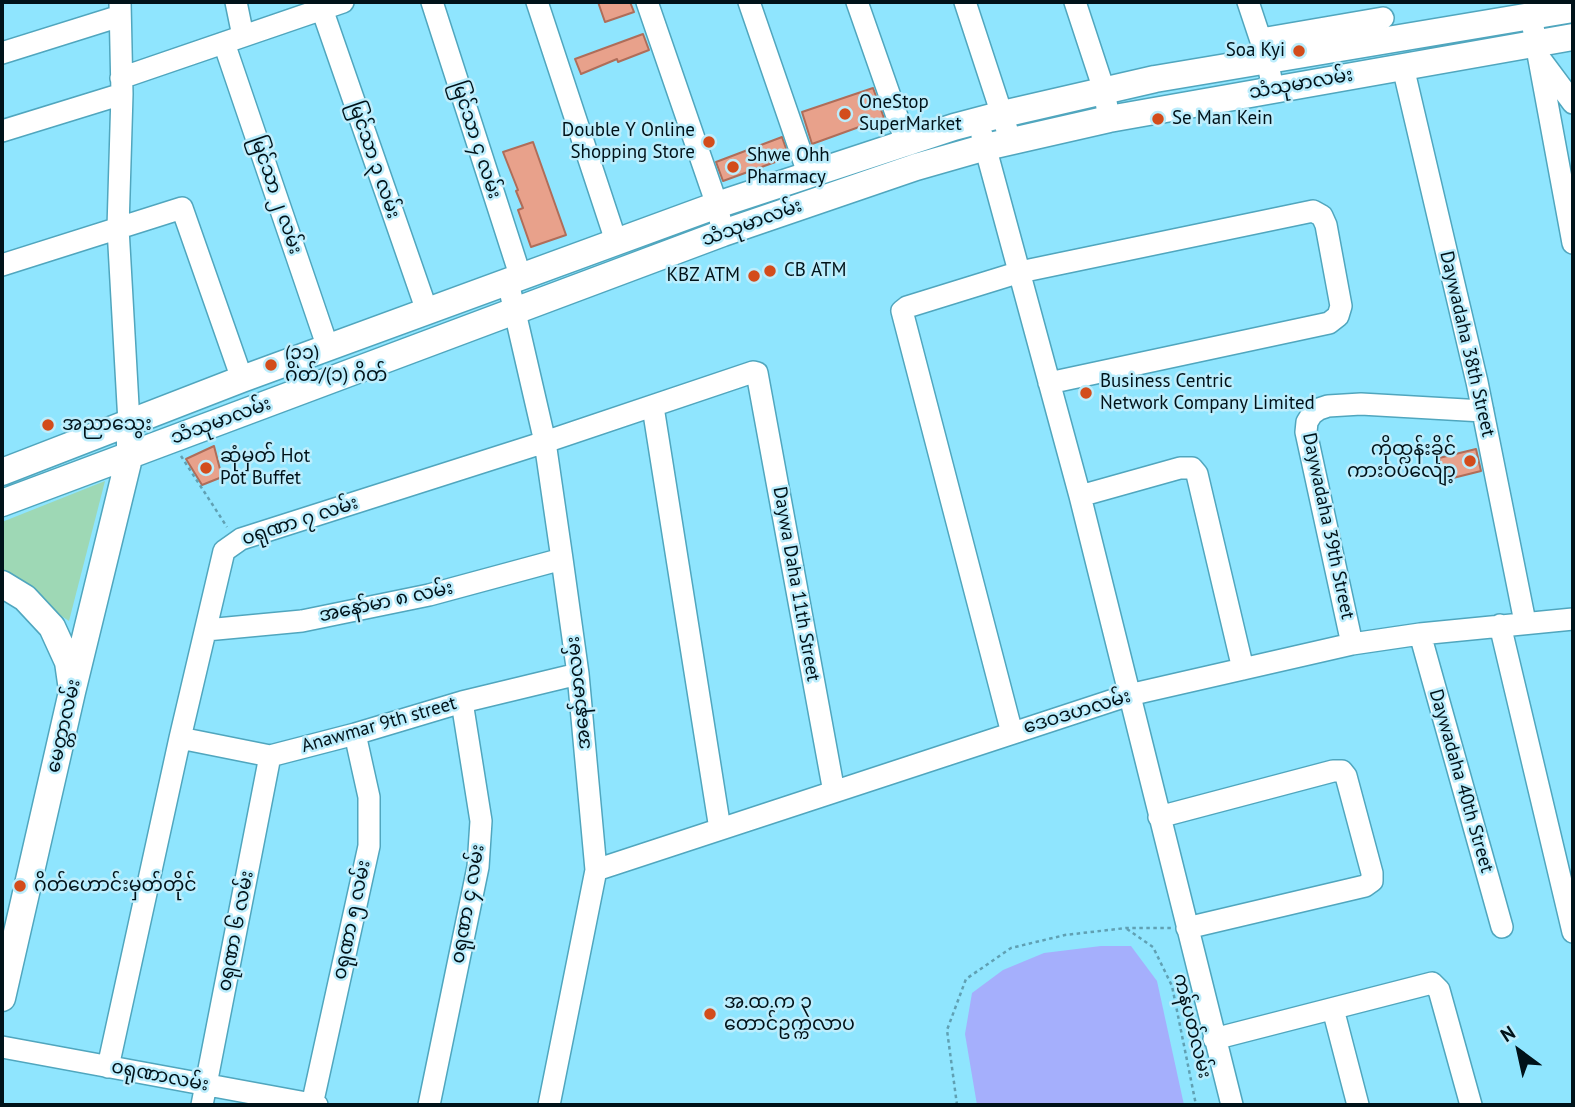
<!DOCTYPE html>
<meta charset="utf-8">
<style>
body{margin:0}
#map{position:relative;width:1575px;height:1107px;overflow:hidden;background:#8fe5fe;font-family:"PT Sans",sans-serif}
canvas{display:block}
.frame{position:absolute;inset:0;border:4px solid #001219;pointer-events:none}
.north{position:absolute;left:1484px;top:1016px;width:70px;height:70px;-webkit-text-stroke:5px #bcedfc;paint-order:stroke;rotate:327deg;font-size:19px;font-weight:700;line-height:28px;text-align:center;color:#001219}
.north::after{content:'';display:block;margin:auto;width:24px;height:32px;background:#001219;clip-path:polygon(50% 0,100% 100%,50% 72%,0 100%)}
</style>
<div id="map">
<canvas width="1575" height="1107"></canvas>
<div class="frame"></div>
<div class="north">N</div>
</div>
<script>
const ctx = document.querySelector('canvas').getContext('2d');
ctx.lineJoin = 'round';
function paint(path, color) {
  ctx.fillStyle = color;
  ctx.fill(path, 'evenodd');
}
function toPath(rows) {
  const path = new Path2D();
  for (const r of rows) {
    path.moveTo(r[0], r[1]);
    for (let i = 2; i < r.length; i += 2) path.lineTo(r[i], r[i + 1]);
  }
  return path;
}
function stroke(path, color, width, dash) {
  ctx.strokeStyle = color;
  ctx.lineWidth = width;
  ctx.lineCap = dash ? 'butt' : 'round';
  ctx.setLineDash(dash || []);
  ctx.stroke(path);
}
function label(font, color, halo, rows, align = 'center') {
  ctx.font = font + ' "PT Sans","Noto Sans Myanmar",sans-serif';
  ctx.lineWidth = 5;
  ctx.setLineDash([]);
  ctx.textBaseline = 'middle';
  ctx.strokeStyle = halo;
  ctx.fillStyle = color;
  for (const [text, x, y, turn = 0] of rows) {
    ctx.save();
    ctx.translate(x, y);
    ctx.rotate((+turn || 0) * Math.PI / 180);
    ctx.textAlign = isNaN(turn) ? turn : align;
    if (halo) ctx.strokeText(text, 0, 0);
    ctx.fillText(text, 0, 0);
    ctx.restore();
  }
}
const green = toPath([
 [105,481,69,621,2,577,2,522]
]);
const water = toPath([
 [1101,946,1131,946,1157,981,1184,1105,977,1105,965,1034,972,993,1003,970,1044,953]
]);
const building = toPath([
 [598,2,630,2,634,12,605,22,598,2],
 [643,34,649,50,618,62,617,59,581,74,575,59,643,34],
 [873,88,884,118,812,144,802,112,873,88],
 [782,137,789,157,723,181,716,162,782,137],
 [533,142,566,235,531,247,518,210,523,208,516,191,518,190,503,152,533,142],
 [214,446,222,477,202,485,186,459,214,446],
 [1476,449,1481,471,1445,480,1439,458,1476,449]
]);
const path = toPath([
 [181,456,227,527],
 [1127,929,1153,947,1172,986,1196,1105],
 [957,1105,947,1030,966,979,1011,948,1065,935,1126,928,1171,928]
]);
const minor = toPath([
 [120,2,122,94,118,228,129,423],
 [236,2,243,36],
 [432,2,521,278],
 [537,2,616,241],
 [647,2,717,205,723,233],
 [749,2,808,173],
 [857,2,906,142],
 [965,2,1011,142],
 [1075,2,1104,90,1109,119],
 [1248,2,1267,59,1273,89],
 [322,9,427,311],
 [1531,16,1573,243],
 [1261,39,1383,18],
 [224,43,328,348],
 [2,53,120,16],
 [1541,60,1573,103],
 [1403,67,1477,382,1525,622],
 [121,78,343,2],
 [2,131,122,94],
 [982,135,1080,496,1232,1105],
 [2,265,182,208,242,379],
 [508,282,545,442,562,559,578,674,596,870,549,1105],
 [653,407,720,829],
 [1080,496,1180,468,1192,468,1197,474,1243,669],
 [1500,625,1573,932],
 [206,630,302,621,429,595,562,559],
 [1420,634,1502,927],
 [1352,644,1306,432,1307,422,1312,414,1319,409,1328,406,1361,404,1483,411],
 [1012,733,902,311,907,307,1020,272,1313,211,1322,216,1326,225,1341,306,1338,316,1329,323,1049,383],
 [180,738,270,756,355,734,462,702,578,674],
 [1159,817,1333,771,1342,771,1346,776,1372,873,1372,881,1365,886,1187,928],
 [596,870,1129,695,1352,644,1420,634,1573,619],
 [1333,1009,1358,1105],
 [1214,1039,1432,983,1439,990,1471,1105],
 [2,1047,317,1105],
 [108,1067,180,738,224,551,241,539,545,442,753,372,757,373,834,792],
 [202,1105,270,756],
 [312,1105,369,846,369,797,355,734],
 [429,1105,478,867,481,821,462,702]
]);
const major = toPath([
 [2,472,242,379,717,205,954,127,1003,114,1155,79,1573,9],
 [2,503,723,233,916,167,986,147,1109,119,1573,37],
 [2,584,25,598,52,627,68,662,71,683],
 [2,998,72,692,130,454,130,441]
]);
const markers = [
 [1299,51,7,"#d34c1b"],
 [845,114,7,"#d34c1b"],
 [1158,119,7,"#d34c1b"],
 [709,142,7,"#d34c1b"],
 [733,167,7,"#d34c1b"],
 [770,271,7,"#d34c1b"],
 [754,276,7,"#d34c1b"],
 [271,365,7,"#d34c1b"],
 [1086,393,7,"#d34c1b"],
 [48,425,7,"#d34c1b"],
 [1470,461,7,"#d34c1b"],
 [206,468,7,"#d34c1b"],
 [20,886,7,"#d34c1b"],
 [710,1014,7,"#d34c1b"]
];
const poiNames = [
 ["Soa Kyi",1285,51,"right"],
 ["OneStop",859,103],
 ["SuperMarket",859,125],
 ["Se Man Kein",1172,119],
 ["Double Y Online",695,131,"right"],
 ["Shopping Store",695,153,"right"],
 ["Shwe Ohh",747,156],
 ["Pharmacy",747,178],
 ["CB ATM",784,271],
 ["KBZ ATM",740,276,"right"],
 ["(၃၁)",285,354],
 ["ဂိတ်/(၁) ဂိတ်",285,376],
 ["Business Centric",1100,382],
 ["Network Company Limited",1100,404],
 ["အညာသွေး",62,425],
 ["ကိုထွန်းခိုင်",1456,450,"right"],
 ["ကားဝပ်လျော့",1456,472,"right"],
 ["ဆုံမှတ် Hot",220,457],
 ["Pot Buffet",220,479],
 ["ဂိတ်ဟောင်းမှတ်တိုင်",34,886],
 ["အ.ထ.က ၃",724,1003],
 ["တောင်ဥက္ကလာပ",724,1025]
];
const streetNames = [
 ["သံသုမာလမ်း",1301,84,-10],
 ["မြင်သာ ၄ လမ်း",476,140,72],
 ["မြင်သာ ၃ လမ်း",374,160,71],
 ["မြင်သာ ၂ လမ်း",276,195,71],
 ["သံသုမာလမ်း",752,223,-20],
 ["Daywadaha 38th Street",1467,344,77],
 ["သံသုမာလမ်း",221,421,-20],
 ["၀ရုဏာ ၇ လမ်း",300,521,-18],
 ["Daywadaha 39th Street",1328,526,78],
 ["Daywa Daha 11th Street",796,584,80],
 ["အနော်မာ ၈ လမ်း",386,602,-12],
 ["အနော်မာလမ်း",579,693,-96],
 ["ဒေဝဒဟလမ်း",1077,712,-17],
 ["Anawmar 9th street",379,725,-16],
 ["မေတ္တာလမ်း",64,726,-77],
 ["Daywadaha 40th Street",1461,781,74],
 ["၀ရုဏာ ၄ လမ်း",468,904,-80],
 ["၀ရုဏာ ၅ လမ်း",352,920,-78],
 ["၀ရုဏာ ၆ လမ်း",236,931,-79],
 ["ကန်ပတ်လမ်း",1192,1026,76],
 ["၀ရုဏာလမ်း",160,1076,11]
];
paint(green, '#9ed8b5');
paint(water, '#a5affc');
paint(building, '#e8a18b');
stroke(building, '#af6d59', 2);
stroke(minor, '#50a6be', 24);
stroke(major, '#50a6be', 29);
stroke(path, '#60a0b3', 2.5, [3.5, 3.5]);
stroke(minor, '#fff', 21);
stroke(major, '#fff', 26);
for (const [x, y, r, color] of markers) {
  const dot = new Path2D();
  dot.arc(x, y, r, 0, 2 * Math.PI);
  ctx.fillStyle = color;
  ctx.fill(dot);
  stroke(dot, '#bcedfc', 2.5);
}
label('19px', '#001219', '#bcedfc', poiNames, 'left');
label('19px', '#001219', '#bcedfc', streetNames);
</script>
